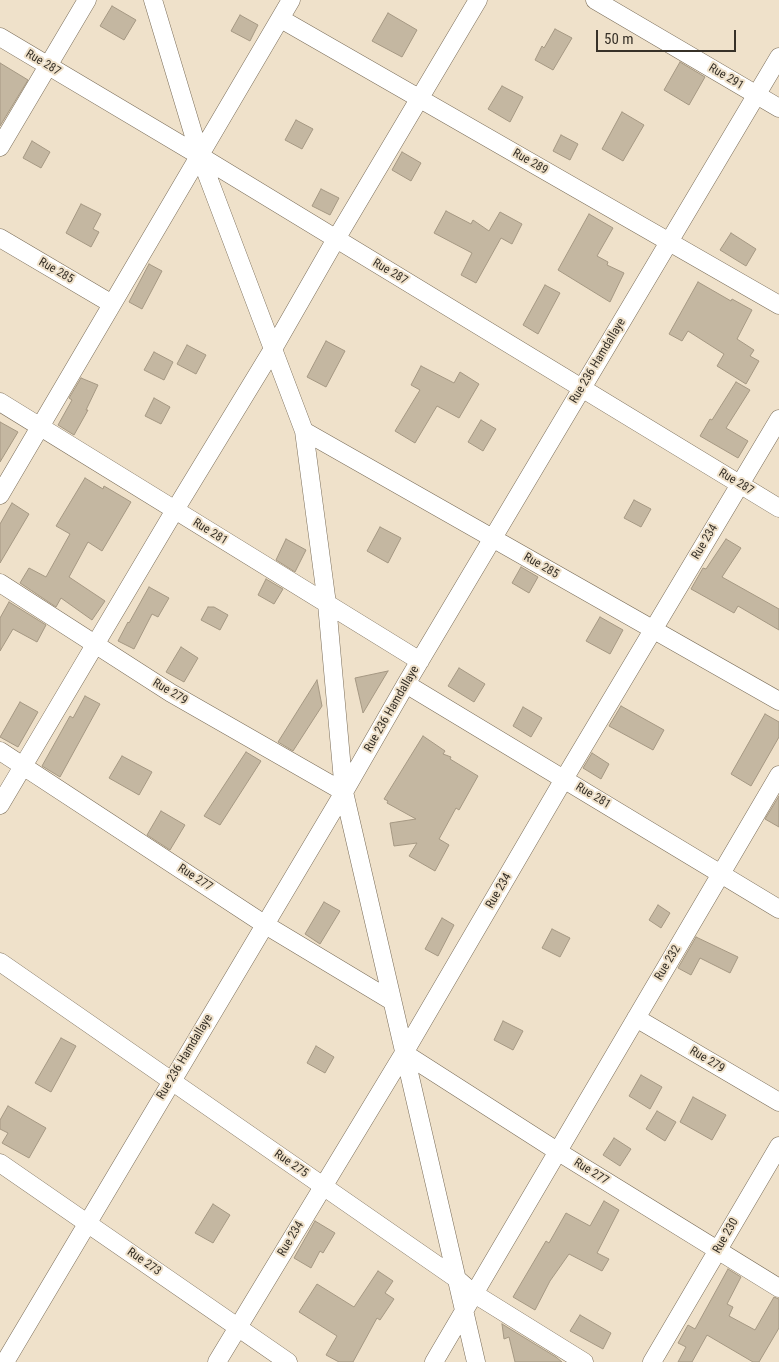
<!DOCTYPE html>
<style>
body{margin:0}
#map{position:relative;width:779px;height:1362px;overflow:hidden;background:#efe1ca;font-family:"Roboto Condensed",sans-serif}
canvas{display:block}
.scale{position:absolute;left:596px;top:30px;width:140px;height:22px;box-sizing:border-box;border:2px solid #373128;border-top:0;padding-left:6px;font-size:15px;line-height:18px;white-space:nowrap;color:#373128;-webkit-text-stroke:4px #efe1ca;paint-order:stroke}
</style>
<div id="map">
<canvas width="779" height="1362"></canvas>
<div class="scale">50 m</div>
</div>
<script>
const ctx = document.querySelector('canvas').getContext('2d');
ctx.lineJoin = 'round';
function paint(path, color) {
  ctx.fillStyle = color;
  ctx.fill(path, 'evenodd');
}
function toPath(rows) {
  const path = new Path2D();
  for (const r of rows) {
    path.moveTo(r[0], r[1]);
    for (let i = 2; i < r.length; i += 2) path.lineTo(r[i], r[i + 1]);
  }
  return path;
}
function stroke(path, color, width, dash) {
  ctx.strokeStyle = color;
  ctx.lineWidth = width;
  ctx.lineCap = dash ? 'butt' : 'round';
  ctx.setLineDash(dash || []);
  ctx.stroke(path);
}
function label(font, color, halo, rows, align = 'center') {
  ctx.font = font + ' "Roboto Condensed",sans-serif';
  ctx.lineWidth = 4;
  ctx.setLineDash([]);
  ctx.textBaseline = 'middle';
  ctx.strokeStyle = halo;
  ctx.fillStyle = color;
  for (const [text, x, y, turn = 0] of rows) {
    ctx.save();
    ctx.translate(x, y);
    ctx.rotate((+turn || 0) * Math.PI / 180);
    ctx.textAlign = isNaN(turn) ? turn : align;
    if (halo) ctx.strokeText(text, 0, 0);
    ctx.fillText(text, 0, 0);
    ctx.restore();
  }
}
const building = toPath([
 [112,6,136,20,124,40,100,26,112,6],
 [388,13,417,30,402,57,372,41,388,13],
 [240,15,258,25,250,41,231,31,240,15],
 [555,29,572,38,553,70,535,60,542,46,544,48,555,29],
 [680,62,705,77,689,105,664,90,680,62],
 [0,63,28,80,0,126,0,63],
 [502,86,523,97,510,122,488,109,502,86],
 [622,112,644,125,623,161,602,149,622,112],
 [296,120,313,129,302,149,285,140,296,120],
 [561,135,578,144,570,160,553,151,561,135],
 [32,141,50,152,41,168,23,158,32,141],
 [402,152,421,163,411,181,392,170,402,152],
 [321,189,339,198,330,215,312,206,321,189],
 [81,204,101,214,93,229,99,232,91,247,66,233,81,204],
 [446,211,471,224,473,220,489,231,500,212,522,224,512,244,501,238,476,283,461,275,472,253,434,233,446,211],
 [589,214,613,228,597,256,608,262,607,265,624,273,610,302,558,270,589,214],
 [731,233,756,249,746,266,720,250,731,233],
 [149,264,162,271,142,309,129,302,149,264],
 [698,282,731,301,732,299,752,310,737,339,754,350,750,356,759,361,746,384,717,366,724,354,688,331,682,341,669,334,698,282],
 [545,285,560,293,538,334,523,325,545,285],
 [326,341,345,351,326,387,307,377,326,341],
 [187,345,206,355,196,374,177,364,187,345],
 [154,352,173,362,164,380,144,370,154,352],
 [421,366,454,383,460,372,479,384,459,418,437,406,415,443,395,431,420,390,411,385,421,366],
 [81,378,98,385,86,410,88,410,74,435,58,425,72,400,69,398,81,378],
 [736,382,750,390,726,428,748,441,738,458,700,436,710,419,712,420,736,382],
 [154,398,170,407,161,424,145,416,154,398],
 [481,420,496,429,483,451,468,442,481,420],
 [0,422,18,432,0,462,0,422],
 [85,478,103,489,104,486,131,502,102,551,88,542,69,577,105,601,92,620,61,598,56,607,20,583,29,568,46,577,70,534,56,526,85,478],
 [634,500,651,509,641,527,624,518,634,500],
 [12,503,29,514,0,563,0,524,12,503],
 [380,527,401,538,388,563,367,551,380,527],
 [286,539,306,550,295,572,276,560,286,539],
 [726,539,741,548,722,577,779,609,779,630,738,606,734,613,691,589,703,568,706,569,726,539],
 [521,567,538,577,529,593,512,583,521,567],
 [266,579,283,589,274,604,258,595,266,579],
 [149,587,169,598,158,617,152,614,134,649,118,641,128,622,129,623,149,587],
 [9,602,46,625,37,642,13,629,0,651,0,618,9,602],
 [208,607,214,607,228,615,220,630,201,620,208,607],
 [600,617,623,630,610,654,586,641,600,617],
 [181,647,198,658,184,682,166,672,181,647],
 [459,668,485,684,474,702,448,686,459,668],
 [388,671,363,713,355,678,388,671],
 [317,680,322,706,293,751,278,742,317,680],
 [85,696,100,704,60,777,42,766,70,716,73,718,85,696],
 [20,702,38,712,18,747,0,737,20,702],
 [621,706,664,730,653,750,609,726,621,706],
 [523,707,542,718,531,737,513,726,523,707],
 [765,714,779,722,779,737,751,786,731,774,765,714],
 [423,736,445,751,443,754,451,757,450,759,478,776,459,810,456,808,439,839,449,845,435,871,409,856,417,843,394,846,390,823,416,819,387,803,388,801,384,799,423,736],
 [246,752,261,761,220,825,204,816,246,752],
 [592,753,609,764,601,779,583,768,592,753],
 [122,756,152,772,139,795,109,778,122,756],
 [779,796,779,827,765,819,779,796],
 [161,811,185,825,170,850,147,835,161,811],
 [324,902,340,911,320,944,305,934,324,902],
 [658,905,670,913,661,928,649,920,658,905],
 [442,918,454,925,438,956,425,949,442,918],
 [552,929,570,938,560,957,542,948,552,929],
 [696,937,738,957,730,973,700,958,691,975,678,968,696,937],
 [503,1021,523,1031,513,1050,494,1040,503,1021],
 [61,1038,76,1046,51,1092,35,1083,61,1038],
 [316,1046,334,1057,325,1073,307,1063,316,1046],
 [641,1075,662,1087,650,1109,629,1096,641,1075],
 [693,1097,726,1115,712,1140,680,1122,693,1097],
 [8,1106,46,1128,29,1158,2,1143,8,1133,0,1129,0,1120,8,1106],
 [657,1111,676,1122,665,1141,646,1129,657,1111],
 [614,1138,631,1149,620,1166,603,1155,614,1138],
 [604,1201,619,1210,597,1253,609,1259,602,1271,569,1254,550,1281,535,1310,513,1297,546,1241,549,1243,566,1213,590,1226,604,1201],
 [213,1204,230,1215,213,1243,195,1233,213,1204],
 [315,1221,335,1233,323,1253,320,1251,311,1268,294,1258,315,1221],
 [728,1269,741,1277,727,1304,733,1307,729,1316,755,1330,774,1297,779,1299,779,1328,759,1362,753,1362,707,1335,692,1362,678,1362,686,1347,678,1343,688,1325,695,1329,728,1269],
 [378,1271,393,1281,385,1293,394,1299,380,1320,377,1318,353,1362,339,1362,326,1355,337,1336,299,1312,317,1284,354,1307,378,1271],
 [580,1315,611,1333,603,1349,570,1331,580,1315],
 [502,1324,556,1357,562,1362,515,1362,509,1337,504,1339,502,1324]
]);
const minor = toPath([
 [153,0,200,156,304,431,327,604,344,792,476,1362],
 [595,0,779,108],
 [281,19,779,305],
 [0,37,200,156,779,508],
 [0,147,87,0],
 [0,238,112,304],
 [0,402,420,661],
 [304,431,779,701],
 [0,495,291,0],
 [0,583,171,693,344,792],
 [406,684,779,909],
 [0,751,264,924,392,1001],
 [0,805,175,510,273,349,336,239,478,0],
 [0,962,457,1279,473,1293,584,1362],
 [636,1018,779,1102],
 [404,1053,557,1151,779,1288],
 [0,1163,288,1362],
 [5,1362,344,792,406,684,779,57],
 [217,1362,404,1053,564,779,779,419],
 [434,1362,779,775],
 [652,1362,779,1146]
]);
const streetNames = [
 ["Rue 287",43,63,31],
 ["Rue 291",726,77,31],
 ["Rue 289",530,162,30],
 ["Rue 285",56,271,30],
 ["Rue 287",390,272,31],
 ["Rue 236 Hamdallaye",598,361,-59],
 ["Rue 287",736,482,31],
 ["Rue 281",210,532,32],
 ["Rue 234",705,542,-59],
 ["Rue 285",541,566,30],
 ["Rue 279",170,692,31],
 ["Rue 236 Hamdallaye",392,709,-60],
 ["Rue 281",593,796,31],
 ["Rue 277",195,878,33],
 ["Rue 234",499,891,-60],
 ["Rue 232",668,963,-59],
 ["Rue 236 Hamdallaye",185,1057,-59],
 ["Rue 279",707,1060,31],
 ["Rue 275",291,1164,35],
 ["Rue 277",591,1172,32],
 ["Rue 230",726,1236,-60],
 ["Rue 234",291,1239,-59],
 ["Rue 273",144,1262,35]
];
paint(building, '#c4b7a1');
stroke(building, '#a59883', 1);
stroke(minor, '#7a6d59', 19);
stroke(minor, '#fff', 18);
label('12px', '#373128', '#efe1ca', streetNames);
</script>
